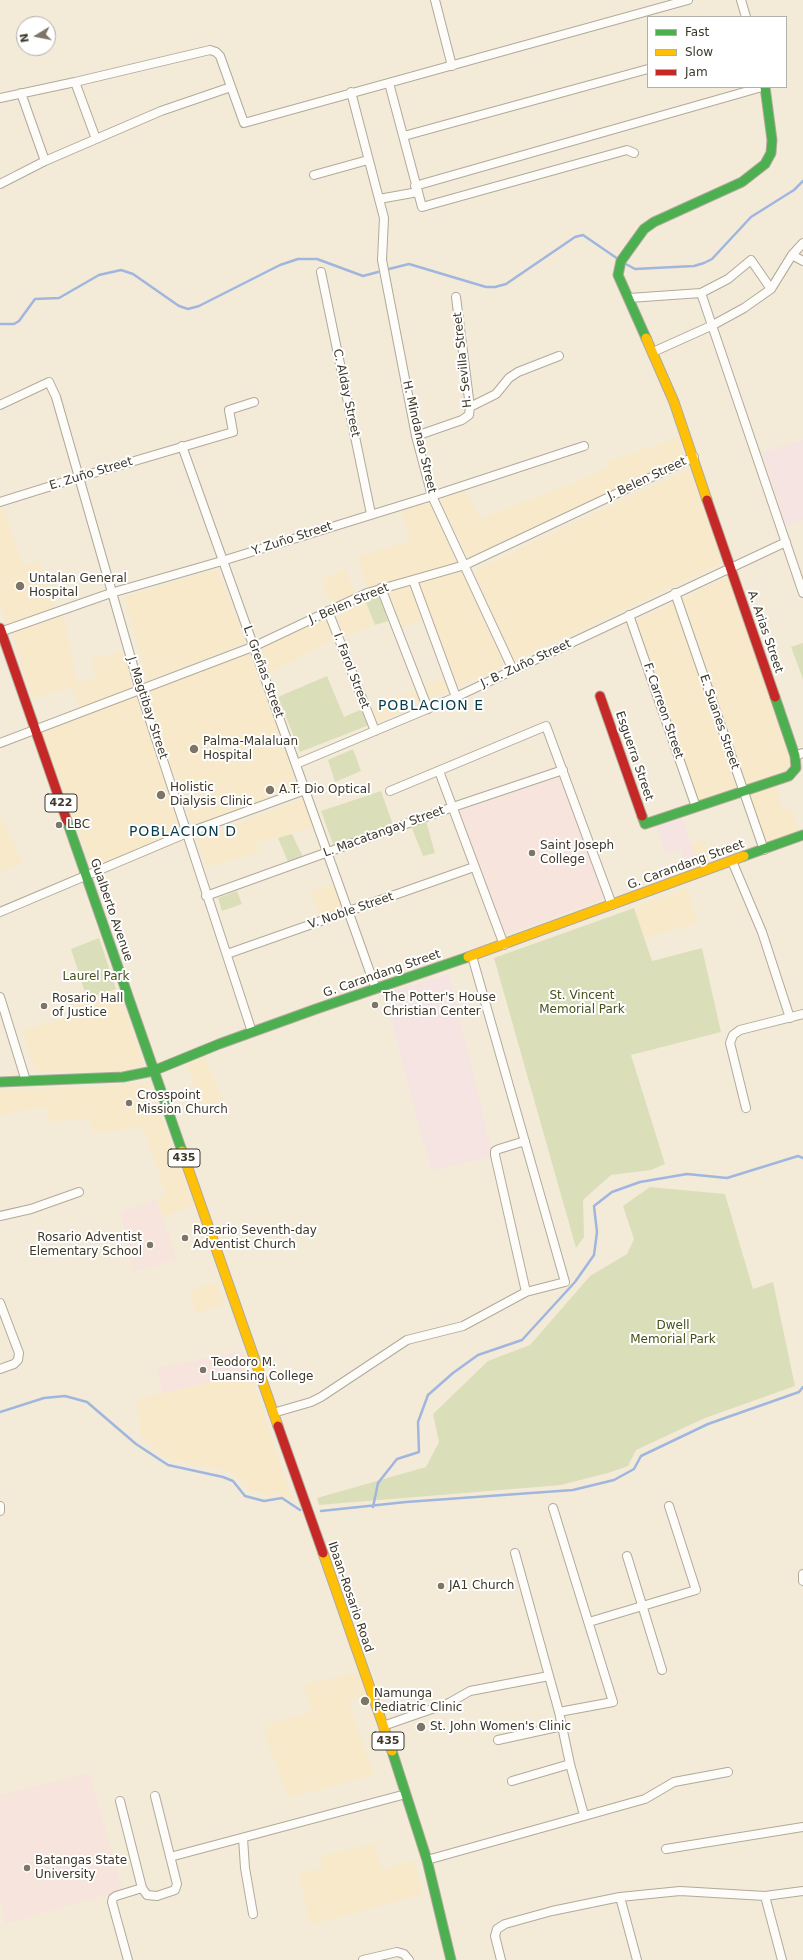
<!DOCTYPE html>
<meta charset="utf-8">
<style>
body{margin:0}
#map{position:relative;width:803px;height:1960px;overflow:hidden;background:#f3ebd8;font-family:"DejaVu Sans",sans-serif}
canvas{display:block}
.legend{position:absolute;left:647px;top:16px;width:140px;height:72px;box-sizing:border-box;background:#fff;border:1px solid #b1afa9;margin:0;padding:5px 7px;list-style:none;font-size:12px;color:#3d3729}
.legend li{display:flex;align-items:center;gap:8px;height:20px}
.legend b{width:20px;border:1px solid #b1afa9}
.north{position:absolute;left:16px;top:16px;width:40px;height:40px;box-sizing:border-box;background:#fff;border:1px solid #b1afa9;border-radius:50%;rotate:260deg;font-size:11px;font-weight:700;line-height:16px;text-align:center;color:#3d3729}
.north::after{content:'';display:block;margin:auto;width:14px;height:18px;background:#7d7666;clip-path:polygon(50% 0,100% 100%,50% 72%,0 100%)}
</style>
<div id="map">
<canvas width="803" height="1960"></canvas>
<ul class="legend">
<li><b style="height:5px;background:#4caf50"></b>Fast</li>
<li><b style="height:5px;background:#ffc107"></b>Slow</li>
<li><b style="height:5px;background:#c62828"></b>Jam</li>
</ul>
<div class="north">N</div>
</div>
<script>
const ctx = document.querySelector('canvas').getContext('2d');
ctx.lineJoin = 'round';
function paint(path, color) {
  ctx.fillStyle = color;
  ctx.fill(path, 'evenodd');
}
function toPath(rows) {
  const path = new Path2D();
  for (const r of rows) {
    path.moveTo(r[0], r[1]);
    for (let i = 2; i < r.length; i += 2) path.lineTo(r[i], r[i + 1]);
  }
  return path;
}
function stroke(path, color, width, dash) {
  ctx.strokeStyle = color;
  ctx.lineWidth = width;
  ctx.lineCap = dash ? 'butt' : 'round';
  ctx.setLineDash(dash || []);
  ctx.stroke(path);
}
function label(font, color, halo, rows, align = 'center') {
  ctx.font = font + ' "DejaVu Sans",sans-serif';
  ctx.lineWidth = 4;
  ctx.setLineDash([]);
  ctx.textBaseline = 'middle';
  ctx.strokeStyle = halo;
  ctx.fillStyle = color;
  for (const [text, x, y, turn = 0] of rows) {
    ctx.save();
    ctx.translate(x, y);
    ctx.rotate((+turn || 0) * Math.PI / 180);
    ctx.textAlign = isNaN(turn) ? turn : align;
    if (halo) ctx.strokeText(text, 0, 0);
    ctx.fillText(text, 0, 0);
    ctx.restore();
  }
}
const built = toPath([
 [680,437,686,456,468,558,439,497,465,488,481,520,495,513,571,484,609,466,607,461],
 [690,468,722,563,514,661,474,571],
 [429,503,457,563,367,589,358,556,411,541,401,511],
 [3,507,23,566,39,561,56,610,7,625,0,605,0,508],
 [217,569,246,643,148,680,124,597],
 [345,569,355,594,332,605,321,579],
 [462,572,504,665,456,688,418,583],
 [728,577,790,758,791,766,782,773,746,784,683,598],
 [411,585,424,619,400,628,386,591],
 [365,600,375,625,345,637,336,615],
 [673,603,737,790,698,803,635,621],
 [64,616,77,683,96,678,92,659,123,650,135,688,80,708,72,687,32,699,12,633],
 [327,617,335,639,269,673,260,649],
 [250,653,297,787,194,827,181,795,146,691],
 [445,678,450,691,428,700,423,687],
 [415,690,421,703,377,722,373,710,395,700,394,698],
 [136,695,181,831,92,868,40,731],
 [775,785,783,810,791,809,798,831,766,843,749,794],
 [303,799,313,827,256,843,260,852,207,867,197,839],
 [0,816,23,863,0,872],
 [704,839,712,863,699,868,690,844],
 [333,884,344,911,321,919,310,892],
 [687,888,698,923,644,938,634,908],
 [116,989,130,1022,144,1065,123,1071,35,1071,22,1030,71,1017,69,1009,87,999],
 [205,1057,224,1104,205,1112,186,1065],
 [148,1082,195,1205,163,1217,156,1199,166,1194,143,1127,94,1133,88,1118,48,1122,46,1107,11,1112,11,1114,0,1116,0,1090,118,1086],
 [217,1282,224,1305,196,1313,189,1290],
 [250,1373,293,1502,278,1493,266,1496,249,1490,236,1476,227,1471,169,1459,141,1437,137,1399],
 [358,1672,368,1695,348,1701,374,1775,288,1798,265,1735,268,1724,312,1712,304,1685],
 [374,1843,382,1870,414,1860,423,1894,310,1925,299,1874,323,1868,320,1856]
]);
const industrial = toPath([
 [803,440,803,520,786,526,762,452],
 [682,818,699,868,688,871,681,850,666,855,656,826],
 [449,974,493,1157,431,1170,384,994]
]);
const education = toPath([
 [561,774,605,898,505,935,458,808],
 [156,1199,177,1259,133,1272,121,1212],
 [243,1351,250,1373,163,1393,156,1368],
 [90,1773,122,1890,6,1924,0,1900,0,1795]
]);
const green = toPath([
 [379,594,388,621,375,625,365,600],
 [803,643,803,679,791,647],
 [327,676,344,717,362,709,369,725,300,752,278,697],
 [353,749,361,771,335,782,328,760],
 [381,791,393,825,334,847,321,811],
 [426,821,435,853,423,856,411,826],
 [292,834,303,857,288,862,278,838],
 [237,891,242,904,222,911,218,898],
 [634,908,652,961,702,948,721,1032,631,1055,665,1164,651,1170,611,1175,583,1200,584,1237,576,1248,494,958],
 [99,938,116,989,87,999,71,949],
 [650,1187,725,1194,753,1289,773,1282,795,1386,705,1418,636,1450,628,1466,608,1473,561,1485,319,1505,317,1498,426,1467,439,1442,433,1414,488,1361,530,1345,590,1276,627,1254,634,1239,623,1206]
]);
const stream = toPath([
 [624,263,635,269,694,266,704,263,712,259,751,217,794,190,803,181],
 [389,269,409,264,486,287,495,287,506,284,575,237,583,235,618,259],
 [0,324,14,324,19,321,35,299,59,298,99,275,121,270,133,274,179,306,188,309,199,306,280,265,298,259,317,259,363,276,378,272],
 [0,1412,44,1398,65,1396,87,1402,136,1444,168,1465,223,1477,233,1481,245,1496,264,1501,282,1498,300,1510],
 [373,1507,378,1483,397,1459,419,1452,418,1422,428,1395,453,1373,478,1355,522,1340,575,1282,594,1255,597,1232,594,1206,612,1192,640,1182,687,1174,727,1178,798,1156,803,1158],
 [321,1511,406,1502,573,1490,614,1480,634,1469,641,1456,708,1424,799,1392,803,1387]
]);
const street = toPath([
 [435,0,452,66],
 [741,0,746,17],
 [75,82,96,139],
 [389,83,422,207,627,150,634,153],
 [351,92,384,218,382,260,416,436,432,496,513,670],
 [21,93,45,161],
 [0,98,75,82,210,50,216,52,220,56,244,123,688,0],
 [404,136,648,69],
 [314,175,368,160],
 [0,184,45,161,161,111,231,87],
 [415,186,762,87],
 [379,199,418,192],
 [792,255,803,261],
 [321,272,371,514],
 [701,293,803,593],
 [629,298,701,293,728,279,751,260,771,289],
 [653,352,713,325,744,308,771,289,792,255,803,243],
 [0,405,49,382,56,397,140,690,252,1032],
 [470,407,496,394,509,378,518,372,559,356],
 [416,436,462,420,469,415,470,407,456,297],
 [182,446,376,989],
 [0,502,80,477,233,432,229,410,254,402],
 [413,580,456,697],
 [381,588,428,709],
 [675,593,764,850],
 [328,611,375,731],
 [629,615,696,807],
 [0,632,111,593,222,561,432,496,584,446],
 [0,743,255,646,367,593,465,565,694,457],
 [795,756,803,753],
 [296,764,456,697,786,542],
 [439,771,504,945],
 [390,791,546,726,612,905],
 [732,861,762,932,790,1018],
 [206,896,453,807,563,770],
 [0,912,187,833,305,790],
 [227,954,474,867],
 [0,997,26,1081],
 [746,1108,730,1043,733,1035,740,1030,803,1014],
 [525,1141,499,1149,495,1151,495,1155,526,1292],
 [0,1216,31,1209,79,1192],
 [0,1303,19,1353,18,1360,14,1364,0,1369],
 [273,1413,311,1402,321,1397,407,1340,463,1326,526,1292,565,1282,472,956],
 [0,1506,0,1511],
 [553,1508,613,1702,559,1712],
 [515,1553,559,1712,570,1764,584,1815],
 [627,1556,662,1670],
 [803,1574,803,1581],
 [589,1622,696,1590,669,1506],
 [383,1726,449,1703,470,1691,549,1676],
 [498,1740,562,1726],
 [512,1781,570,1764],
 [120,1801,142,1888,147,1895,157,1896,175,1890,177,1884,155,1796],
 [243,1838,245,1868,253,1914],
 [666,1849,803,1827],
 [170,1857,406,1794],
 [427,1860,645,1799,674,1782,728,1772],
 [765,1896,782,1960],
 [620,1897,637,1960],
 [128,1960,112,1902,113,1898,116,1896,142,1888],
 [363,1960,397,1952,404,1954,409,1960],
 [501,1960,495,1936,497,1929,505,1924,552,1911,620,1897,680,1891,765,1896,803,1891]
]);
const fast = toPath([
 [646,338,618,275,621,261,644,229,654,222,742,182,765,164,771,153,772,140,765,87],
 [642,816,645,824,789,776,796,768,795,756,775,697],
 [67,821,182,1151],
 [744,856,803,835],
 [153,1071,219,1044,316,1009,468,957],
 [0,1082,123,1077,153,1071],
 [392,1751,427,1860,451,1960]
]);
const slow = toPath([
 [646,338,674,402,707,500],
 [468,957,744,856],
 [182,1151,278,1426],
 [323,1553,392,1751]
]);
const jam = toPath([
 [707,500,775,697],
 [0,628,67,821],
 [600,696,642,816],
 [278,1426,323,1553]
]);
const markers = [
 [20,586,5,"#7d7666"],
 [194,749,5,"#7d7666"],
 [270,790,5,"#7d7666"],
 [161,795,5,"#7d7666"],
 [59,825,4,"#7d7666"],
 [532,853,4,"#7d7666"],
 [375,1005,4,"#7d7666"],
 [44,1006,4,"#7d7666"],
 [129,1103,4,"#7d7666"],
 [185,1238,4,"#7d7666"],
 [150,1245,4,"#7d7666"],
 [203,1370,4,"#7d7666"],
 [441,1586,4,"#7d7666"],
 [365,1701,5,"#7d7666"],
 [421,1727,5,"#7d7666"],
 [27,1868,4,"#7d7666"]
];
const shields = [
 [61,803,32],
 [184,1158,32],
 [388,1741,32]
];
const shieldNames = [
 ["422",61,803],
 ["435",184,1158],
 ["435",388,1741]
];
const streetNames = [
 ["H. Sevilla Street",463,360,-96],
 ["C. Alday Street",346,393,78],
 ["H. Mindanao Street",419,437,77],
 ["E. Zuño Street",91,474,-17],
 ["J. Belen Street",647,479,-25],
 ["Y. Zuño Street",292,539,-18],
 ["J. Belen Street",349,604,-23],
 ["A. Arias Street",765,632,71],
 ["J. B. Zuño Street",526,664,-25],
 ["I. Farol Street",351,671,69],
 ["L. Greñas Street",263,672,70],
 ["J. Magtibay Street",147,708,72],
 ["F. Carreon Street",663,711,71],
 ["E. Suanes Street",719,722,71],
 ["Esguerra Street",634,756,71],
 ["L. Macatangay Street",384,832,-20],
 ["G. Carandang Street",686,865,-20],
 ["Gualberto Avenue",111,910,71],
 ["V. Noble Street",351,911,-19],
 ["G. Carandang Street",382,974,-19],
 ["Ibaan-Rosario Road",350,1597,71]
];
const poiNames = [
 ["Untalan General",29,579],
 ["Hospital",29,593],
 ["Palma-Malaluan",203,742],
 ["Hospital",203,756],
 ["Holistic",170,788],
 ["Dialysis Clinic",170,802],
 ["A.T. Dio Optical",279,790],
 ["LBC",67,825],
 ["Saint Joseph",540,846],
 ["College",540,860],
 ["The Potter's House",383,998],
 ["Christian Center",383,1012],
 ["Rosario Hall",52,999],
 ["of Justice",52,1013],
 ["Crosspoint",137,1096],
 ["Mission Church",137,1110],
 ["Rosario Seventh-day",193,1231],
 ["Adventist Church",193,1245],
 ["Rosario Adventist",142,1238,"right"],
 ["Elementary School",142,1252,"right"],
 ["Teodoro M.",211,1363],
 ["Luansing College",211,1377],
 ["JA1 Church",449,1586],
 ["Namunga",374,1694],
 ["Pediatric Clinic",374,1708],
 ["St. John Women's Clinic",430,1727],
 ["Batangas State",35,1861],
 ["University",35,1875]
];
const parkNames = [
 ["Laurel Park",96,977],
 ["St. Vincent",582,996],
 ["Memorial Park",582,1010],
 ["Dwell",673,1326],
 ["Memorial Park",673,1340]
];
const quarterNames = [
 ["POBLACION E",431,706],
 ["POBLACION D",183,832]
];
paint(built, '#f7e9c9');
paint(industrial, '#f5e4e2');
paint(education, '#f7e4dc');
paint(green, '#dbdfb9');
stroke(stream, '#a0b6de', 2.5);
stroke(street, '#b0aa9b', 10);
stroke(fast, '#b0aa9b', 11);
stroke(slow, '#b0aa9b', 11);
stroke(jam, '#b0aa9b', 11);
stroke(street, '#fdfcf9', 8);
stroke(fast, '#4caf50', 9);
stroke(slow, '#ffc107', 9);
stroke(jam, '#c62828', 9);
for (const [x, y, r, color] of markers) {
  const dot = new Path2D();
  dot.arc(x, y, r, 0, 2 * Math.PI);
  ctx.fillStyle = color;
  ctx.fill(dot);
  stroke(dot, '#fff', 1.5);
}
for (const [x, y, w] of shields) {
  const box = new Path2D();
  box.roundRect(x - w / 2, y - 9, w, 18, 3);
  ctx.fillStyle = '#fff';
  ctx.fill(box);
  stroke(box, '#3d3729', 1);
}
label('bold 11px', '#3d3729', null, shieldNames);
label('12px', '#3d3729', '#fff', streetNames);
label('12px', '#3d3729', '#fff', poiNames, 'left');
label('12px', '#455119', '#fff', parkNames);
ctx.letterSpacing = '1px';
label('14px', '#063c4d', '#fff', quarterNames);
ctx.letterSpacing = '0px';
</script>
